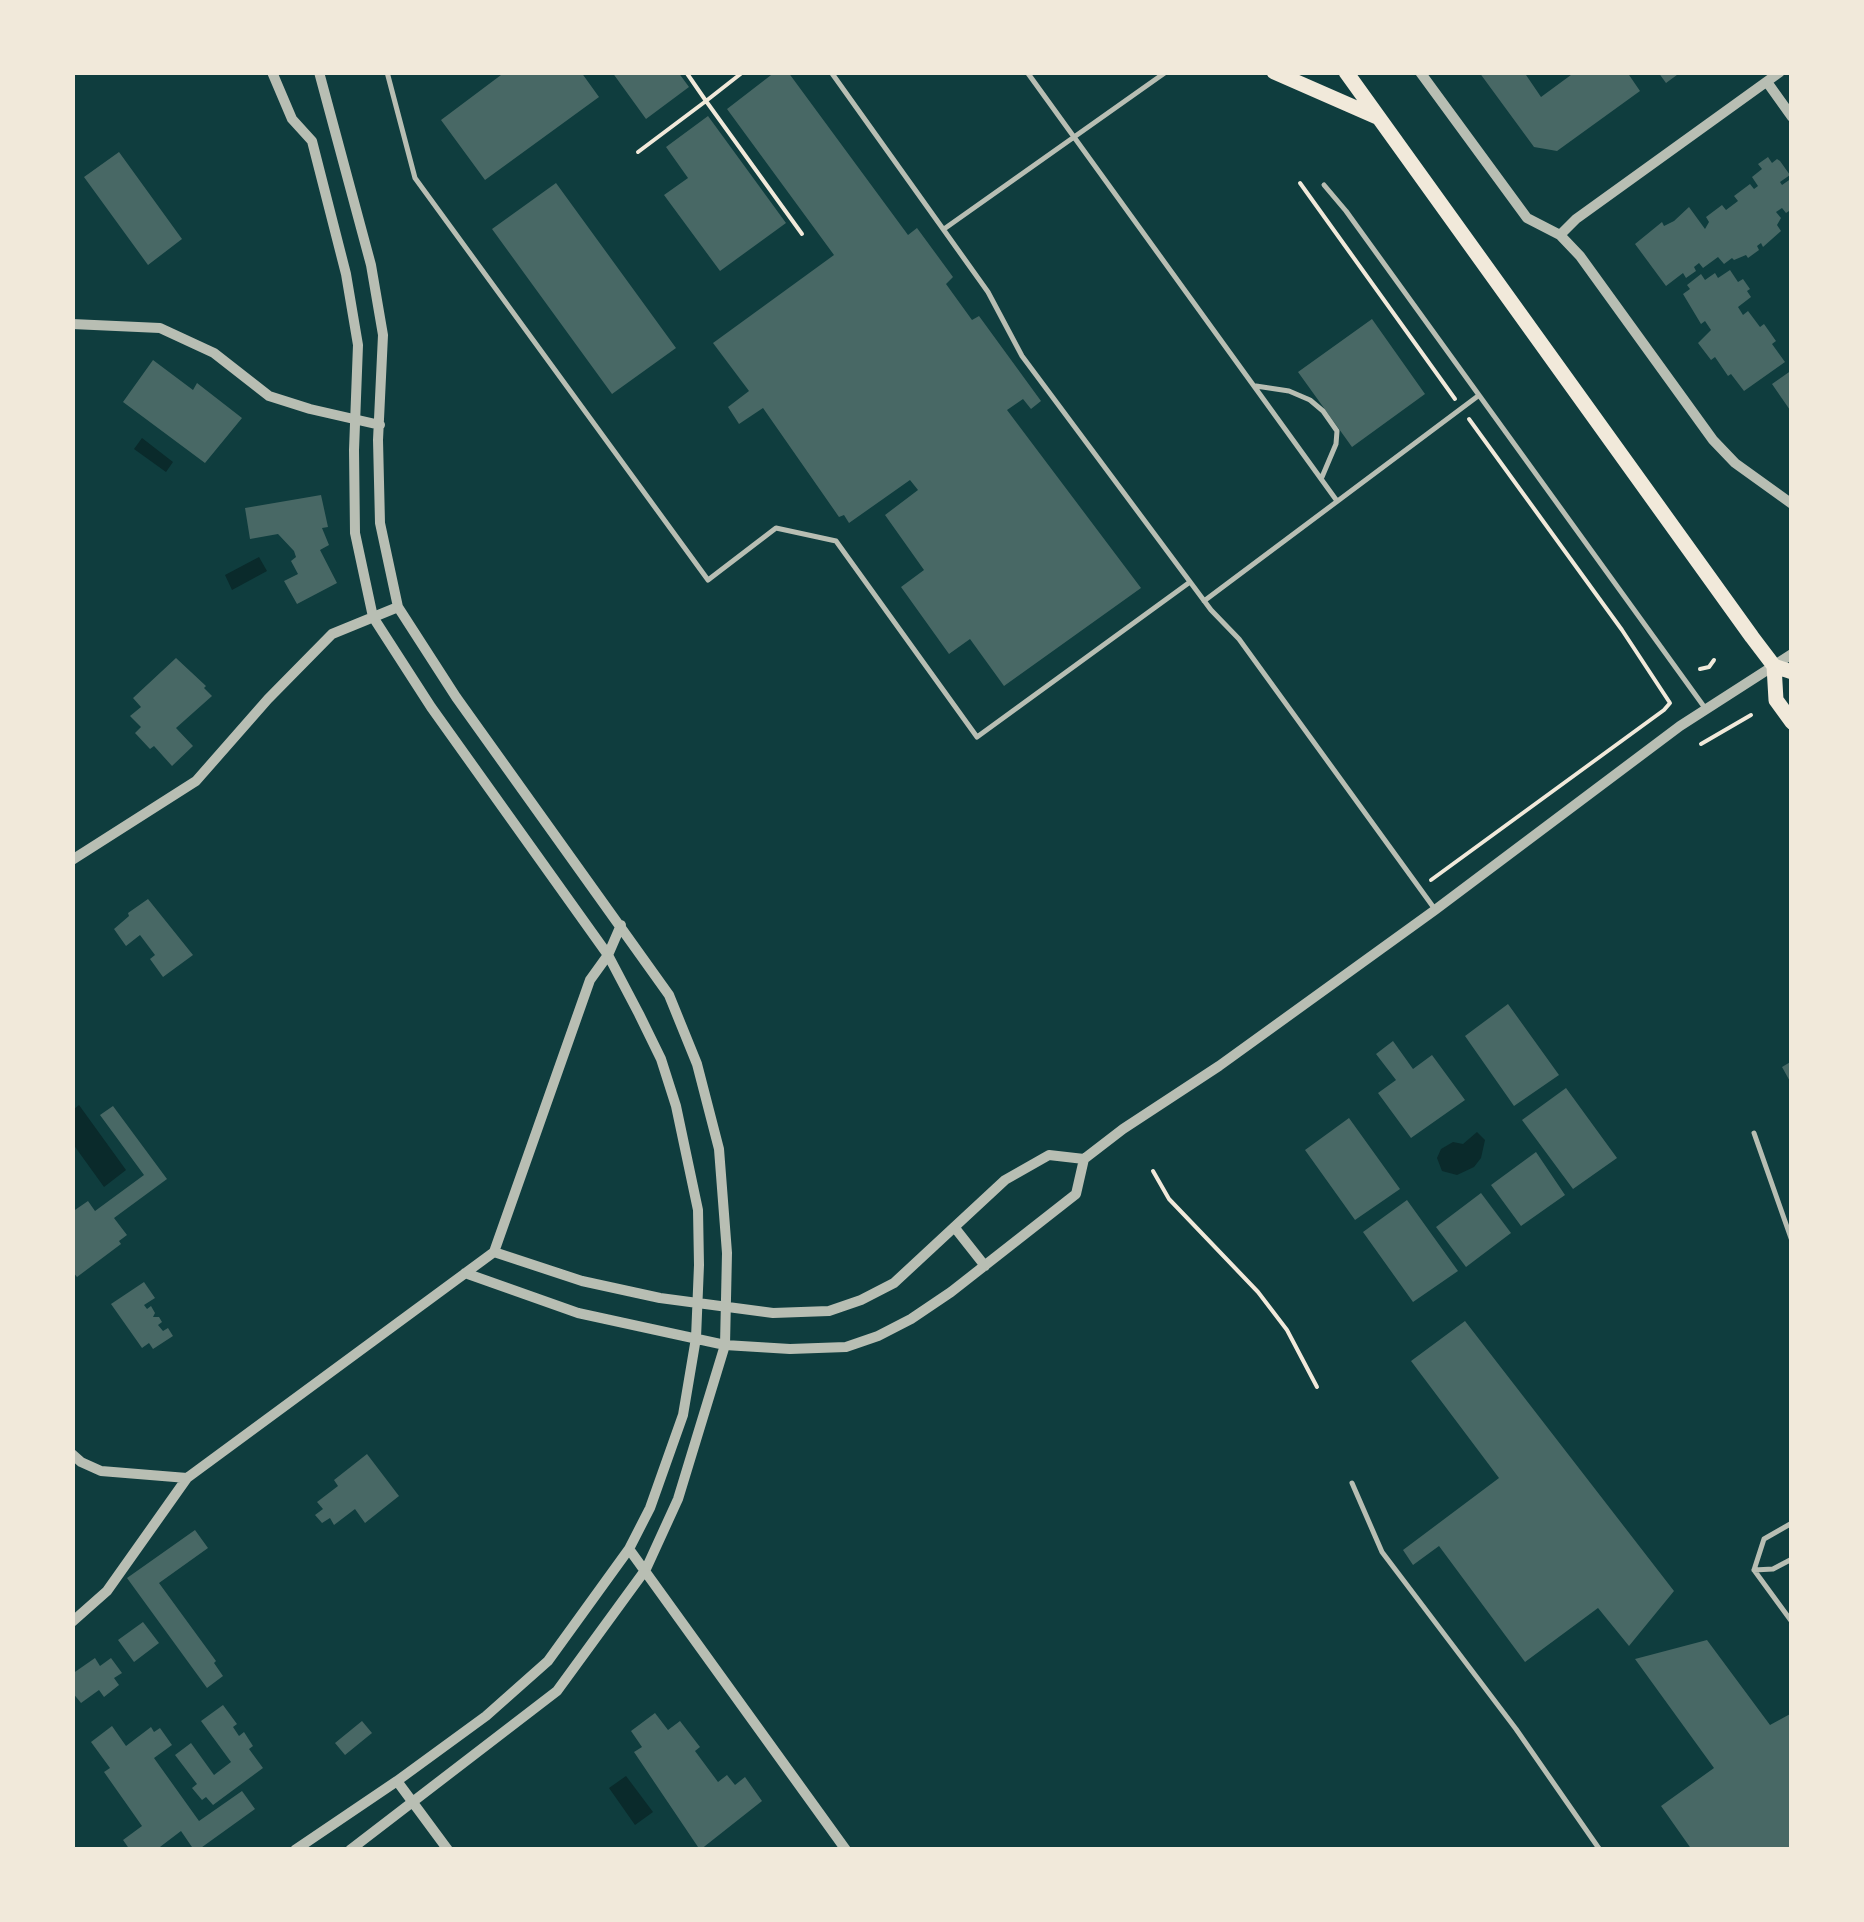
<!DOCTYPE html>
<style>
body{margin:0}
#map{position:relative;width:1864px;height:1922px;overflow:hidden;background:#0f3d3e;font-family:Signika,sans-serif}
canvas{display:block}
.frame{position:absolute;inset:0;border:75px solid #f1e9da;pointer-events:none}
</style>
<div id="map">
<canvas width="1864" height="1922"></canvas>
<div class="frame"></div>
</div>
<script>
const ctx = document.querySelector('canvas').getContext('2d');
ctx.lineJoin = 'round';
function paint(path, color) {
  ctx.fillStyle = color;
  ctx.fill(path, 'evenodd');
}
function toPath(rows) {
  const path = new Path2D();
  for (const r of rows) {
    path.moveTo(r[0], r[1]);
    for (let i = 2; i < r.length; i += 2) path.lineTo(r[i], r[i + 1]);
  }
  return path;
}
function stroke(path, color, width, dash) {
  ctx.strokeStyle = color;
  ctx.lineWidth = width;
  ctx.lineCap = dash ? 'butt' : 'round';
  ctx.setLineDash(dash || []);
  ctx.stroke(path);
}
const water = toPath([
 [142,438,173,462,166,472,134,449],
 [259,557,267,571,232,590,225,575],
 [79,1105,126,1170,104,1187,73,1144,73,1110],
 [1477,1132,1485,1140,1481,1158,1474,1167,1457,1175,1442,1171,1437,1158,1441,1149,1453,1142,1463,1144],
 [626,1776,653,1812,635,1825,609,1788]
]);
const building = toPath([
 [505,72,581,72,599,97,485,180,441,120],
 [612,72,678,72,689,87,646,119],
 [775,72,788,72,908,235,917,228,953,277,946,284,972,320,979,316,1041,401,1031,409,1023,399,1007,410,1141,588,1004,686,970,639,949,654,901,587,924,570,885,515,918,490,910,480,849,523,844,515,839,517,763,408,739,424,728,407,749,391,713,343,834,255,727,109],
 [1479,72,1524,72,1541,97,1575,72,1627,72,1640,91,1557,151,1534,147],
 [1658,72,1681,72,1666,83],
 [708,116,786,223,720,271,664,195,688,178,666,147],
 [119,152,182,239,148,265,84,177],
 [1768,157,1772,163,1777,159,1780,161,1790,175,1780,182,1782,185,1792,178,1792,209,1786,213,1782,208,1776,212,1781,218,1777,225,1781,231,1763,247,1761,243,1757,246,1759,250,1748,258,1746,255,1734,260,1732,258,1724,264,1718,257,1703,268,1699,263,1694,267,1696,271,1686,278,1683,273,1666,286,1635,244,1662,222,1664,226,1674,221,1689,207,1705,229,1709,222,1706,217,1722,205,1726,210,1738,201,1734,196,1750,184,1754,189,1758,186,1752,177,1762,169,1758,164],
 [556,183,676,348,612,394,492,229],
 [1730,270,1738,282,1743,279,1750,289,1747,291,1751,297,1738,307,1743,315,1748,311,1760,327,1764,324,1776,341,1772,344,1785,362,1744,391,1731,374,1728,376,1715,357,1711,360,1698,343,1711,330,1705,321,1701,324,1683,294,1690,289,1687,285,1701,274,1705,280,1715,273,1718,278],
 [1372,319,1425,394,1352,447,1298,372],
 [153,360,193,390,197,383,242,418,205,463,123,402],
 [1792,370,1792,413,1772,384],
 [321,495,328,527,322,528,329,545,320,550,337,583,297,604,284,581,298,574,291,561,296,557,294,551,278,534,250,539,245,508],
 [176,658,206,686,204,688,212,696,176,728,193,746,172,766,154,746,150,749,135,733,141,727,130,716,141,707,133,698],
 [148,899,193,955,163,977,150,959,155,955,140,935,126,946,114,929,129,916,128,913],
 [1508,1004,1559,1075,1514,1106,1465,1036],
 [1393,1041,1413,1069,1432,1055,1465,1100,1411,1138,1378,1093,1396,1080,1376,1054],
 [1792,1061,1792,1085,1782,1067],
 [1566,1088,1617,1158,1573,1189,1522,1120],
 [113,1106,167,1179,114,1218,127,1235,119,1241,121,1244,77,1277,72,1271,72,1212,88,1201,95,1211,144,1175,100,1115],
 [1349,1118,1400,1189,1355,1220,1305,1150],
 [1536,1152,1565,1195,1521,1226,1491,1185],
 [1481,1193,1511,1233,1466,1267,1436,1227],
 [1407,1200,1458,1271,1413,1302,1363,1232],
 [144,1282,155,1298,144,1305,147,1309,151,1306,155,1313,153,1317,159,1317,162,1322,158,1325,163,1331,168,1328,173,1336,153,1349,149,1343,142,1348,111,1304],
 [1465,1321,1674,1591,1629,1646,1598,1608,1525,1662,1439,1546,1413,1565,1403,1550,1499,1478,1411,1361],
 [367,1454,399,1496,365,1523,355,1509,334,1525,330,1518,322,1523,315,1515,323,1509,317,1502,338,1486,334,1480],
 [195,1530,208,1548,159,1583,216,1661,214,1663,223,1676,207,1688,127,1578],
 [143,1622,159,1643,134,1662,118,1640],
 [1707,1640,1770,1725,1792,1713,1792,1850,1692,1850,1661,1806,1714,1768,1635,1659],
 [95,1658,100,1666,111,1658,122,1673,114,1678,119,1685,104,1697,99,1690,81,1703,72,1692,72,1674],
 [223,1705,237,1724,233,1727,239,1736,244,1732,253,1746,249,1749,263,1768,213,1805,206,1797,202,1800,192,1788,197,1784,175,1755,191,1743,214,1775,231,1762,201,1721],
 [655,1713,668,1730,680,1721,700,1747,695,1751,718,1782,727,1775,735,1785,745,1777,762,1801,700,1850,634,1752,642,1747,631,1731],
 [362,1721,372,1733,345,1755,335,1743],
 [112,1726,126,1746,151,1727,154,1732,160,1728,172,1745,154,1758,199,1821,242,1791,255,1809,198,1850,194,1850,181,1831,156,1850,130,1850,123,1840,142,1826,104,1772,110,1768,91,1742]
]);
const path = toPath([
 [686,72,706,101,743,72],
 [638,152,706,101,802,234],
 [1300,183,1455,399],
 [1700,669,1709,667,1714,660],
 [1701,744,1751,715],
 [1431,880,1664,710,1670,703,1622,630,1469,419],
 [1153,1171,1169,1199,1258,1292,1287,1330,1317,1387]
]);
const service = toPath([
 [387,72,415,178,708,580,776,528,836,541,977,737,1190,582],
 [831,72,988,292,1022,356,1211,610,1239,639,1434,908],
 [1027,72,1337,501],
 [1324,185,1346,211,1705,708],
 [944,229,1166,72],
 [1256,386,1289,391,1310,400,1323,411,1337,431,1336,444,1322,477],
 [1204,601,1478,396],
 [1754,1133,1792,1241],
 [1352,1483,1382,1552,1516,1729,1600,1850],
 [1754,1570,1764,1539,1792,1523],
 [1754,1570,1792,1622],
 [1754,1570,1773,1569,1792,1559]
]);
const minor = toPath([
 [272,72,292,119,312,141,346,274,358,345,354,450,355,533,373,617,431,707,608,955,639,1014,661,1059,676,1106,698,1210,699,1265,696,1338,683,1415,650,1508,629,1549,548,1661,486,1716,397,1781,295,1850],
 [319,72,371,265,383,335,378,440,380,523,398,607,456,697,669,995,697,1064,719,1149,727,1253,725,1345,678,1499,646,1569,557,1691,350,1850],
 [1420,72,1527,218,1560,235,1580,256,1713,440,1735,463,1792,504],
 [1767,82,1792,117],
 [1560,235,1576,219,1780,72],
 [72,324,160,328,214,353,269,396,310,409,380,425],
 [72,860,196,781,268,699,332,634,398,607],
 [955,1228,985,1266],
 [494,1252,582,1281,660,1298,773,1313,829,1311,861,1300,894,1283,1005,1180,1049,1155,1084,1159],
 [465,1273,578,1313,725,1345,790,1349,846,1347,878,1336,911,1319,951,1292,1076,1194,1084,1159,1123,1129,1219,1066,1435,910,1680,726,1792,654],
 [72,1454,81,1462,101,1471,187,1478],
 [629,1549,846,1850],
 [72,1622,107,1591,187,1478,494,1252,590,980,608,955,621,925],
 [397,1781,448,1850]
]);
const primary = toPath([
 [1274,72,1379,118],
 [1346,72,1752,637,1774,666,1792,672],
 [1774,666,1776,700,1792,722]
]);
paint(water, '#0a2a2b');
paint(building, '#486865');
stroke(path, '#f1e9da', 4);
stroke(service, '#b8beb3', 5);
stroke(minor, '#b8beb3', 10);
stroke(primary, '#f1e9da', 15);
</script>
